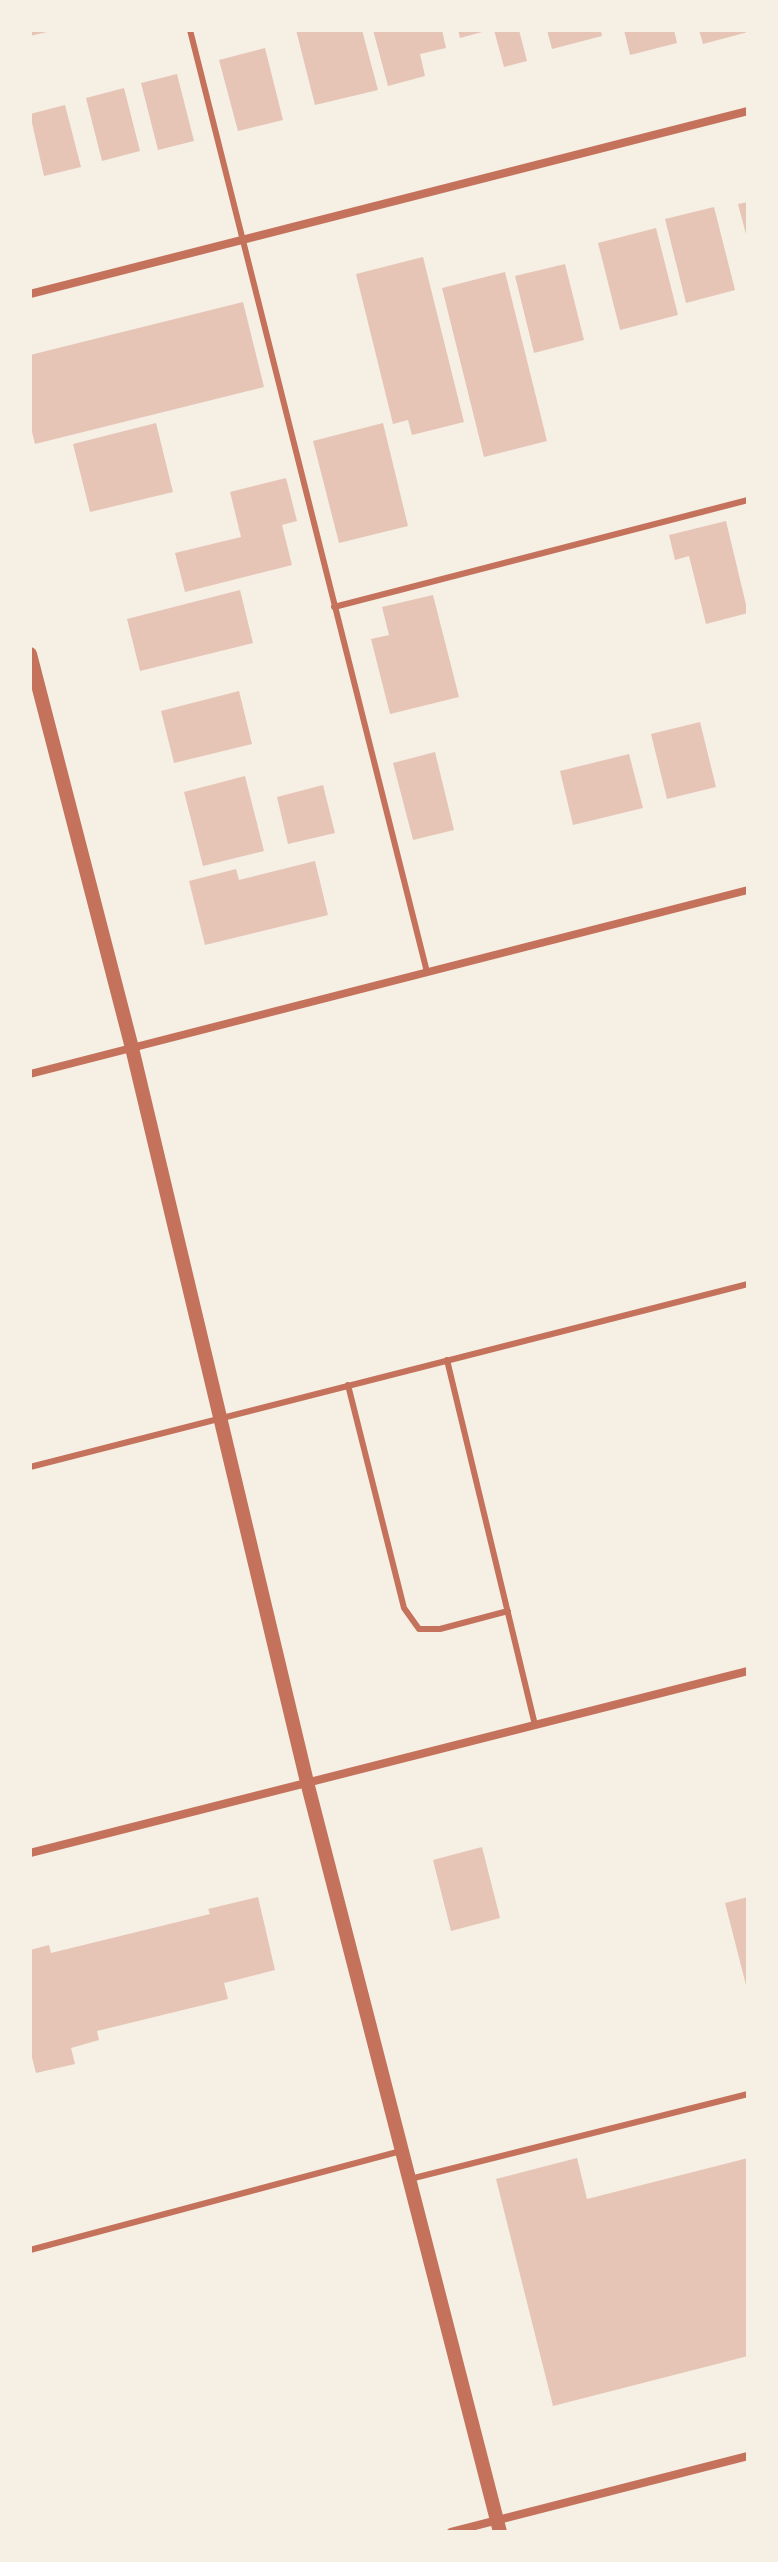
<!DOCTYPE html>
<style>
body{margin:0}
#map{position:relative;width:778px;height:2562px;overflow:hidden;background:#f6efe4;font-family:"Alegreya Sans",sans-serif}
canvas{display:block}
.frame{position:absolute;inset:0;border:32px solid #f6efe4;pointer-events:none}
</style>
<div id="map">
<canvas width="778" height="2562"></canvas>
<div class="frame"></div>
</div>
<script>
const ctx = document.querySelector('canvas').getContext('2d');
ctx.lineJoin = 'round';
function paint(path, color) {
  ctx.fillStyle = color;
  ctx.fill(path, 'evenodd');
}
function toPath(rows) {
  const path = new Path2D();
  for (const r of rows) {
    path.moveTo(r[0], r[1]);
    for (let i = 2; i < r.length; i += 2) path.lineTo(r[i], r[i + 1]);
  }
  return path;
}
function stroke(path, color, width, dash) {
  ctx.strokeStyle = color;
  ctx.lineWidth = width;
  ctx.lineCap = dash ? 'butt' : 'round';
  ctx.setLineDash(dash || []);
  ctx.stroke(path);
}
const building = toPath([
 [30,30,50,30,51,31,30,36],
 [296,30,362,30,378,90,315,105],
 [373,30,442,30,446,48,420,54,425,76,388,86],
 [458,30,486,30,486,31,460,38],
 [494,30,519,30,527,61,504,67],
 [547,30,601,30,602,36,552,49],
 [624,30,674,30,677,43,630,55],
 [699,30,748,30,748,32,703,44],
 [265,48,283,120,238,131,219,60],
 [177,74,194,141,158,150,141,83],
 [124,88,140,151,102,161,86,98],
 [65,105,81,167,44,176,30,114],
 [748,202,748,238,747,238,738,204],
 [714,207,735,290,686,303,665,219],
 [656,228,678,315,620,330,598,243],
 [423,257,464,422,412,435,408,420,393,424,356,274],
 [565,264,584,340,534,353,515,276],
 [505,272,547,441,484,457,442,288],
 [243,302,264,387,35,444,30,424,30,355],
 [156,423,173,492,90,512,73,444],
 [383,423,408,526,339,543,313,441],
 [286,478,297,521,282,525,292,565,185,592,175,553,241,537,230,492],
 [726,521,748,613,706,624,689,556,675,560,669,535],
 [240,590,253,643,140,671,127,619],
 [433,595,459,697,390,714,371,639,389,635,382,607],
 [239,691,252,744,174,763,161,711],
 [700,722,716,787,667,799,651,734],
 [435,752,454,830,413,840,393,763],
 [629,754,643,808,573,825,560,771],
 [245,776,264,851,203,866,184,792],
 [323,785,335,833,288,844,277,797],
 [315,861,328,915,205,945,189,881,236,869,239,880],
 [482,1847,500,1918,451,1931,433,1860],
 [258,1897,275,1970,224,1983,228,1999,97,2031,99,2040,71,2048,75,2064,36,2073,30,2050,30,1950,49,1945,51,1953,210,1914,208,1909],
 [748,1897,748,1989,747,1989,725,1903],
 [577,2158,587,2199,748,2158,748,2356,553,2406,496,2179]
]);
const service = toPath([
 [190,30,427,972],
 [334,607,748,500],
 [447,1360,535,1725],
 [348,1385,404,1608,419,1629,440,1629,508,1611],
 [30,1467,748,1284],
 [410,2179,748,2094],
 [30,2250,401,2151]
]);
const minor = toPath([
 [30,294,748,111],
 [30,1074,748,890],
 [30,1853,748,1671],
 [451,2532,748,2456]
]);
const tertiary = toPath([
 [30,654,132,1048,307,1782,500,2532]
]);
paint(building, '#e6c5b7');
stroke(service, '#c5725c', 6);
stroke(minor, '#c5725c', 8);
stroke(tertiary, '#c5725c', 14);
</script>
